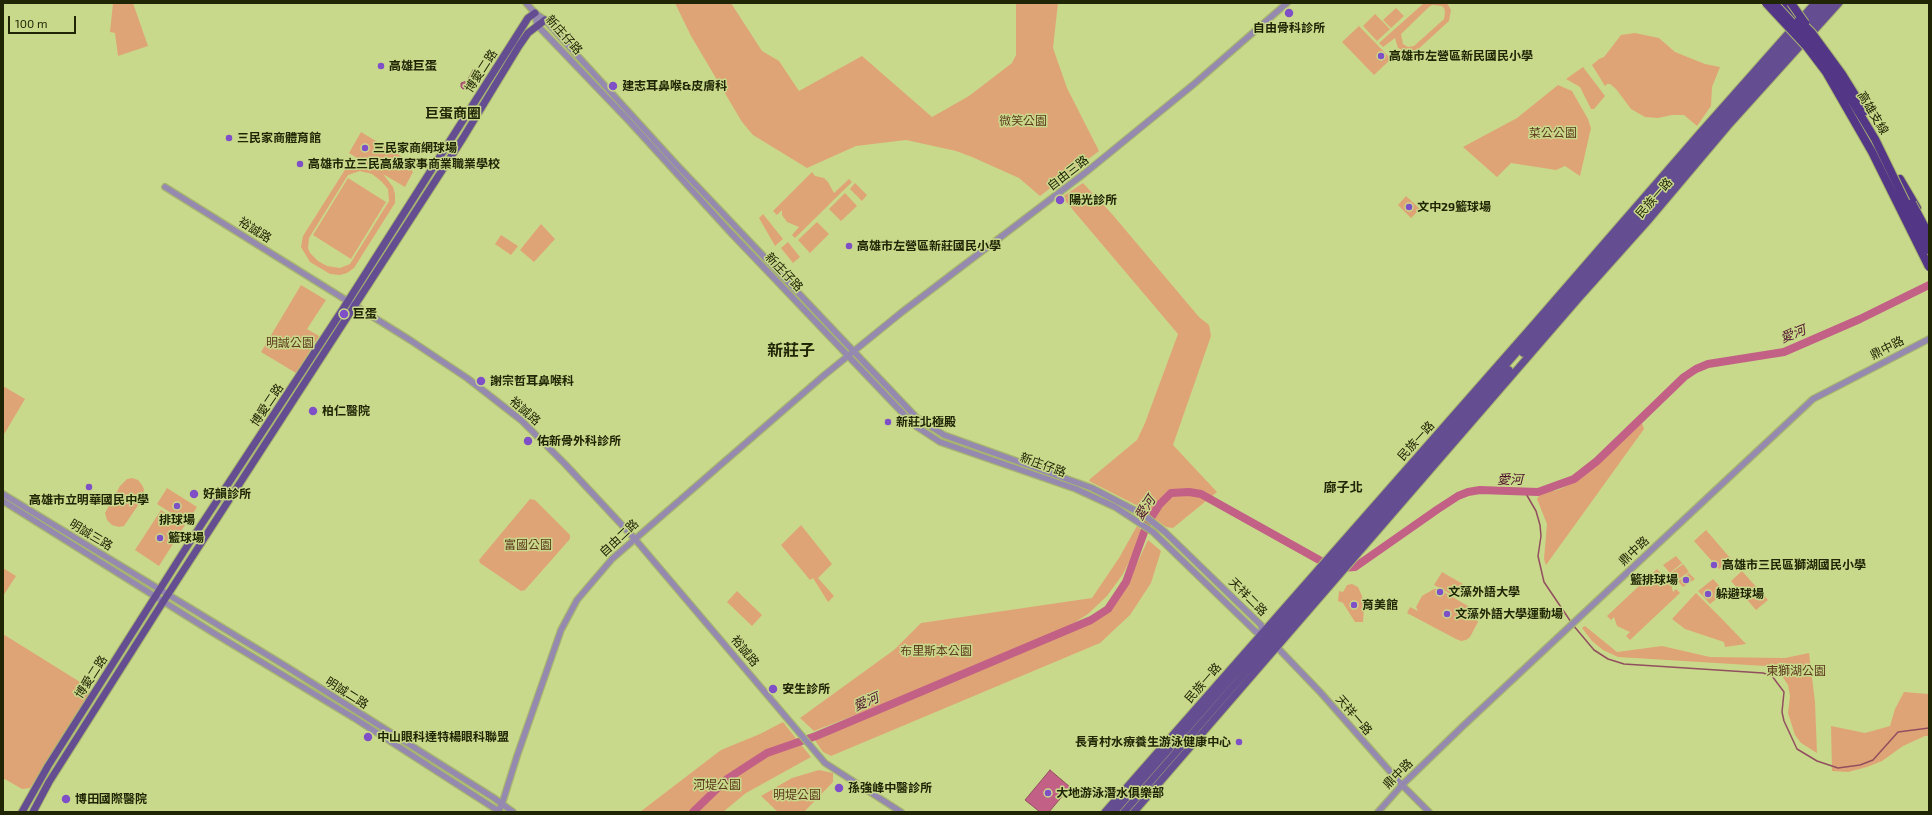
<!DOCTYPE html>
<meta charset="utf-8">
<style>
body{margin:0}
#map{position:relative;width:1932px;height:815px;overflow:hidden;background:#c9d98b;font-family:"Exo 2",sans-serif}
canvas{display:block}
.frame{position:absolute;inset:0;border:4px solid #202505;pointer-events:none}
.scale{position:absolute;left:8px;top:16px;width:68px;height:18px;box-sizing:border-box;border:2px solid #202505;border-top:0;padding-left:5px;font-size:12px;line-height:14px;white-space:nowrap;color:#202505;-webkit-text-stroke:3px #c9d98b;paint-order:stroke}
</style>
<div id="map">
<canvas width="1932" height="815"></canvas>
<div class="frame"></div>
<div class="scale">100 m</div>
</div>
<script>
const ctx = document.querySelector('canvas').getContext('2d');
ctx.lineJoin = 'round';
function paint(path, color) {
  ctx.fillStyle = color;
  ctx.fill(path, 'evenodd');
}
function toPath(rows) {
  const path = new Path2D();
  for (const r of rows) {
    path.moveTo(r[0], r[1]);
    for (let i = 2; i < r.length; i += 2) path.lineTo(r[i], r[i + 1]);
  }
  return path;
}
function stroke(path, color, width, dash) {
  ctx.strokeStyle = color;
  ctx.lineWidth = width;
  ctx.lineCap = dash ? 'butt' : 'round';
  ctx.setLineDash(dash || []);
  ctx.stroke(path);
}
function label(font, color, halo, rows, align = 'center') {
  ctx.font = font + ' "Exo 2","Noto Sans TC",sans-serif';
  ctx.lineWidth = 3;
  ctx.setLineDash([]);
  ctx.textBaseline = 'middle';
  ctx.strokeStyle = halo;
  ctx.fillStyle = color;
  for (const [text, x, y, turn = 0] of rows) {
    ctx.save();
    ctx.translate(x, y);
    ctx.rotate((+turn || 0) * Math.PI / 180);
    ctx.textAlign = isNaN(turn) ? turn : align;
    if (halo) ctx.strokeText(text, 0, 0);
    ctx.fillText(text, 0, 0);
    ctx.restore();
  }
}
const green = toPath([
 [113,3,133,3,148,46,118,56,115,33,110,32],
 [675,3,731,3,762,51,779,61,799,91,862,56,932,117,969,96,1012,63,1016,55,1016,3,1058,3,1053,48,1067,88,1099,151,1040,196,1019,178,972,157,956,151,906,140,856,146,807,168,753,135,742,122,691,36],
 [1424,3,1447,3,1451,10,1449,21,1414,53,1406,52,1398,48,1395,38,1383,47,1379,43],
 [1433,5,1442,6,1444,8,1445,12,1444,19,1414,46,1408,47,1403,44,1401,34,1430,6],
 [1396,8,1404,16,1391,28,1383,20],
 [1375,14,1390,29,1377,41,1363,26],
 [1359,26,1391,59,1374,75,1342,42],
 [1635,33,1659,38,1675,52,1705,64,1720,67,1712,87,1711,106,1697,126,1684,115,1672,115,1658,118,1645,117,1631,109,1616,89,1610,84,1607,84,1605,86,1592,65,1599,59,1604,57,1621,35],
 [1583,67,1605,96,1594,109,1591,109,1580,87,1566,79],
 [1558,85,1572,91,1588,119,1591,128,1580,176,1565,166,1556,170,1511,163,1497,177,1463,147,1517,118],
 [361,132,404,158,413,172,405,187,383,174,393,187,395,194,395,203,354,268,347,273,340,275,330,274,310,262,301,247,303,236,346,168,348,169,360,165,373,168,349,153],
 [360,171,372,174,381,181,388,189,389,201,350,264,340,268,327,266,318,261,310,253,308,248,309,238,348,175],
 [812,172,815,176,824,178,828,182,834,193,849,179,852,182,795,238,792,235,799,227,787,222,782,215,782,210,777,215,773,211],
 [348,178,386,202,351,259,313,235],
 [855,183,867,195,862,201,850,189],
 [1083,183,1112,214,1199,317,1209,325,1211,336,1173,445,1217,492,1173,528,1166,527,1138,506,1089,481,1090,479,1137,440,1145,423,1178,334,1062,197],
 [845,193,857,206,841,221,829,209],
 [1406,196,1420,209,1411,218,1398,205],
 [763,214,783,239,775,246,759,218],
 [817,222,829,234,810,253,798,240],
 [541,224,555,239,534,262,520,250],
 [501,235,518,246,511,255,495,244],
 [788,242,800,257,793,263,781,248],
 [301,285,326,300,307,329,319,336,296,373,261,352],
 [3,386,25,399,3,436],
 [1642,423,1644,429,1546,565,1544,559,1547,524,1537,499,1541,493,1558,490,1577,481],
 [132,478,138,480,142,485,144,489,143,498,124,526,119,527,112,525,107,520,105,513,120,486,127,479],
 [167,488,197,507,187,523,157,504],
 [530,499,535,500,570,535,570,539,525,590,521,591,480,563,479,560],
 [161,510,185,525,159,566,135,550],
 [801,525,832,564,818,578,834,596,828,602,813,578,810,580,781,545],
 [1137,526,1144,532,1123,574,1107,596,1088,614,1066,628,948,679,814,731,800,718,894,650,921,623,1092,598,1119,558],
 [1706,530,1731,559,1719,569,1694,541],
 [1148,540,1161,551,1151,583,1130,615,1100,643,831,756,823,752,814,739,1092,623,1115,605,1125,589],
 [1676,556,1682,563,1670,573,1663,565],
 [1683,564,1689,572,1677,580,1671,573],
 [3,568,16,576,3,596],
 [1657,569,1662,574,1660,576,1670,581,1673,592,1676,589,1680,593,1630,640,1626,636,1630,632,1617,626,1614,617,1611,620,1607,616],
 [1742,571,1768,600,1756,610,1731,581],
 [1442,572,1463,584,1456,597,1434,585],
 [1689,573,1695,579,1683,587,1678,581],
 [1713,579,1725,592,1710,604,1698,591],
 [1352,584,1358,587,1362,596,1364,607,1363,622,1355,622,1343,603,1338,601,1339,591,1343,592,1347,585],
 [1434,589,1439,589,1473,609,1478,622,1470,637,1466,640,1461,641,1456,639,1407,613,1410,607,1418,611,1416,607,1422,596],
 [737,591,762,615,752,626,727,602],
 [1696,593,1722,619,1746,644,1725,647,1724,642,1685,629,1672,619],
 [1585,626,1617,652,1662,646,1710,657,1785,658,1809,653,1815,702,1817,753,1801,743,1795,735,1788,713,1790,696,1788,685,1780,673,1774,668,1765,666,1618,657,1603,650,1592,641,1582,628],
 [3,634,88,687,89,696,30,788,22,789,3,778],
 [1904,692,1929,694,1929,736,1925,736,1903,746,1882,761,1867,767,1848,772,1832,771,1831,726,1865,733,1890,726,1895,709],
 [783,722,811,757,746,793,723,812,640,812,721,750,760,734],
 [819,770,833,773,833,782,804,812,778,812,761,796,792,778]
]);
const water = toPath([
 [473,70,477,71,476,75,469,88,463,89,461,87,461,83,467,81,473,70],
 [1050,770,1070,787,1049,812,1040,812,1025,800,1050,770]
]);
const stream = toPath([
 [1525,492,1536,511,1540,525,1541,536,1538,556,1544,582,1571,622],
 [1573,625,1594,650,1608,659,1624,664,1763,673,1772,676,1784,692,1782,712,1784,721,1797,749,1817,761,1838,768,1860,765,1873,760,1898,732,1929,728]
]);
const river = toPath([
 [1341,568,1355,567,1438,509,1458,496,1468,492,1480,490,1538,492,1574,479,1597,461,1684,377,1696,369,1708,364,1784,352,1860,319,1929,285],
 [693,812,727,779,767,753,816,736,1091,620,1108,609,1126,582,1147,524,1159,505,1171,493,1189,492,1201,494,1330,566]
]);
const minor = toPath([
 [526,3,535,13,545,20,677,165,916,417,944,435,1092,488,1144,515,1165,532,1261,625,1263,633],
 [535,13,537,25,628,120,730,232,914,425,940,442,1076,489,1115,507,1153,532,1256,632,1263,633],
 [165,187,410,340,467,378,521,420,565,464,634,538,825,763,901,812],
 [3,494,287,667,494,798,513,812],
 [3,501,212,632,354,718,500,812],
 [1274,644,1321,693,1402,785,1429,812],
 [498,812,502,804,517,756,561,630,577,600,612,559,822,377,902,312,1085,173,1194,84,1287,3],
 [1378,812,1402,785,1463,726,1813,399,1929,339]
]);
const major = toPath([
 [1523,353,1830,3],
 [22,812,48,766,186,548,343,309,528,18,535,13],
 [33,812,49,782,163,602,463,138,519,46,528,33,545,20],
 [1105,812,1534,324,1699,134,1815,3],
 [1114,812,1823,3],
 [1124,812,1509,370],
 [1134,812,1579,298,1647,222,1728,126,1839,3]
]);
const highway = toPath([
 [1782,3,1799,20],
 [1855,115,1879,157],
 [1900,179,1917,208]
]);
const highwayBridge = toPath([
 [1766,3,1807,47,1826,72,1872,152,1929,267],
 [1774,3,1820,53,1838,78,1875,139,1929,250],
 [1791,3,1805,23],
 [1799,20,1812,33,1842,74,1865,111],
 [1912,203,1929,235]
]);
const markers = [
 [1289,13,5,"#7e4fc7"],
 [1381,56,4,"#7e4fc7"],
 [381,66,4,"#7e4fc7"],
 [613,86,5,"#7e4fc7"],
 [229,138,4,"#7e4fc7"],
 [365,148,4,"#7e4fc7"],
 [300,164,4,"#7e4fc7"],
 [1060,200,5,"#7e4fc7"],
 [1409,207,4,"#7e4fc7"],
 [849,246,4,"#7e4fc7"],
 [344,314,5,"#7e4fc7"],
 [481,381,5,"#7e4fc7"],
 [313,411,5,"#7e4fc7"],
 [888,422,4,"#7e4fc7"],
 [528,441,5,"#7e4fc7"],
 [89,487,4,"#7e4fc7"],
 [194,494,5,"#7e4fc7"],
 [177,506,4,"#7e4fc7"],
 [160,538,4,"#7e4fc7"],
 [1714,565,4,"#7e4fc7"],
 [1686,580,4,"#7e4fc7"],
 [1440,592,4,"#7e4fc7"],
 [1708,594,4,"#7e4fc7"],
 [1354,605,4,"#7e4fc7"],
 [1447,614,4,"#7e4fc7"],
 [773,689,5,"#7e4fc7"],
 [368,737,5,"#7e4fc7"],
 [1239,742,4,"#7e4fc7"],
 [839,788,5,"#7e4fc7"],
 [1048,793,4,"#7e4fc7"],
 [66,799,5,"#7e4fc7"]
];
const poiNames = [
 ["自由骨科診所",1289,28,"center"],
 ["高雄市左營區新民國民小學",1389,56],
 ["高雄巨蛋",389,66],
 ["建志耳鼻喉&皮膚科",622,86],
 ["三民家商體育館",237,138],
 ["三民家商網球場",373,148],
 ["高雄市立三民高級家事商業職業學校",308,164],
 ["陽光診所",1069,200],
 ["文中29籃球場",1417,207],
 ["高雄市左營區新莊國民小學",857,246],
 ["巨蛋",353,314],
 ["謝宗哲耳鼻喉科",490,381],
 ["柏仁醫院",322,411],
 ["新莊北極殿",896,422],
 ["佑新骨外科診所",537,441],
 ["好韻診所",203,494],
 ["高雄市立明華國民中學",89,500,"center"],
 ["排球場",177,520,"center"],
 ["籃球場",168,538],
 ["高雄市三民區獅湖國民小學",1722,565],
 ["籃排球場",1678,580,"right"],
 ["文藻外語大學",1448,592],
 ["躲避球場",1716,594],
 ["育美館",1362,605],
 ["文藻外語大學運動場",1455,614],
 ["安生診所",782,689],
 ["中山眼科達特楊眼科聯盟",377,737],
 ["長青村水療養生游泳健康中心",1231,742,"right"],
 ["孫強峰中醫診所",848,788],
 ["大地游泳潛水俱樂部",1056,793],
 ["博田國際醫院",75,799]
];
const streetNames = [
 ["新庄仔路",564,35,48],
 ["博愛二路",481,71,-57],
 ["高雄支線",1873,113,59],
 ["自由三路",1068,173,-38],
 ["民族一路",1654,198,-49],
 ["裕誠路",255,230,32],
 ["新庄仔路",784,272,46],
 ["鼎中路",1887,348,-27],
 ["博愛二路",267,405,-56],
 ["裕誠路",525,411,41],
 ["民族一路",1416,441,-48],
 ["新庄仔路",1043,465,20],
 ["明誠三路",91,535,31],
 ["自由二路",619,538,-43],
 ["鼎中路",1634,551,-43],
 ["天祥二路",1248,597,45],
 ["裕誠路",745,651,50],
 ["博愛二路",91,677,-57],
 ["民族一路",1203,683,-49],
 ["明誠二路",347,693,32],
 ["天祥一路",1354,715,49],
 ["鼎中路",1398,774,-45]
];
const parkNames = [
 ["微笑公園",1023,121],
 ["菜公公園",1553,133],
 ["明誠公園",290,343],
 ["富國公園",528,545],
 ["布里斯本公園",936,651],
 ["東獅湖公園",1796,671],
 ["河堤公園",717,785],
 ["明堤公園",797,795]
];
const waterNames = [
 ["愛河",1793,334,-21],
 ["愛河",1510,480],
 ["愛河",1145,508,-56],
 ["愛河",866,702,-23]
];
const neighbourhoodNames = [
 ["廍子北",1343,488]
];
const quarterNames = [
 ["巨蛋商圈",453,113]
];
const districtNames = [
 ["新莊子",791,351]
];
paint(green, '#dfa476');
paint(water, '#c26185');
stroke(water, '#914f5f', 1);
stroke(stream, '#914f5f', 1.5);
stroke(river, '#c26185', 8);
stroke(minor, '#a7b570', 8);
stroke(major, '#a7b570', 9);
stroke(highway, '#a7b570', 10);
stroke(minor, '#9589b0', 5.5);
stroke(major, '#654d92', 7);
stroke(highway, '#543686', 8);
stroke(highwayBridge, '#a7b570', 10, []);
stroke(highwayBridge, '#543686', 8);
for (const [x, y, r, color] of markers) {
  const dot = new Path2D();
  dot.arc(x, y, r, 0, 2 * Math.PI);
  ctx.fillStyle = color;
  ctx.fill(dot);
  stroke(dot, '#c9d98b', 1.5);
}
label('bold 12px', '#202505', '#c9d98b', poiNames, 'left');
label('12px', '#202505', '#c9d98b', streetNames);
label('12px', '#5c391d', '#c9d98b', parkNames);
label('italic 13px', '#4f102c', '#c9d98b', waterNames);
label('bold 13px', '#202505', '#c9d98b', neighbourhoodNames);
label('bold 14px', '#202505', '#c9d98b', quarterNames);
label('bold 16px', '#202505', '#c9d98b', districtNames);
</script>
